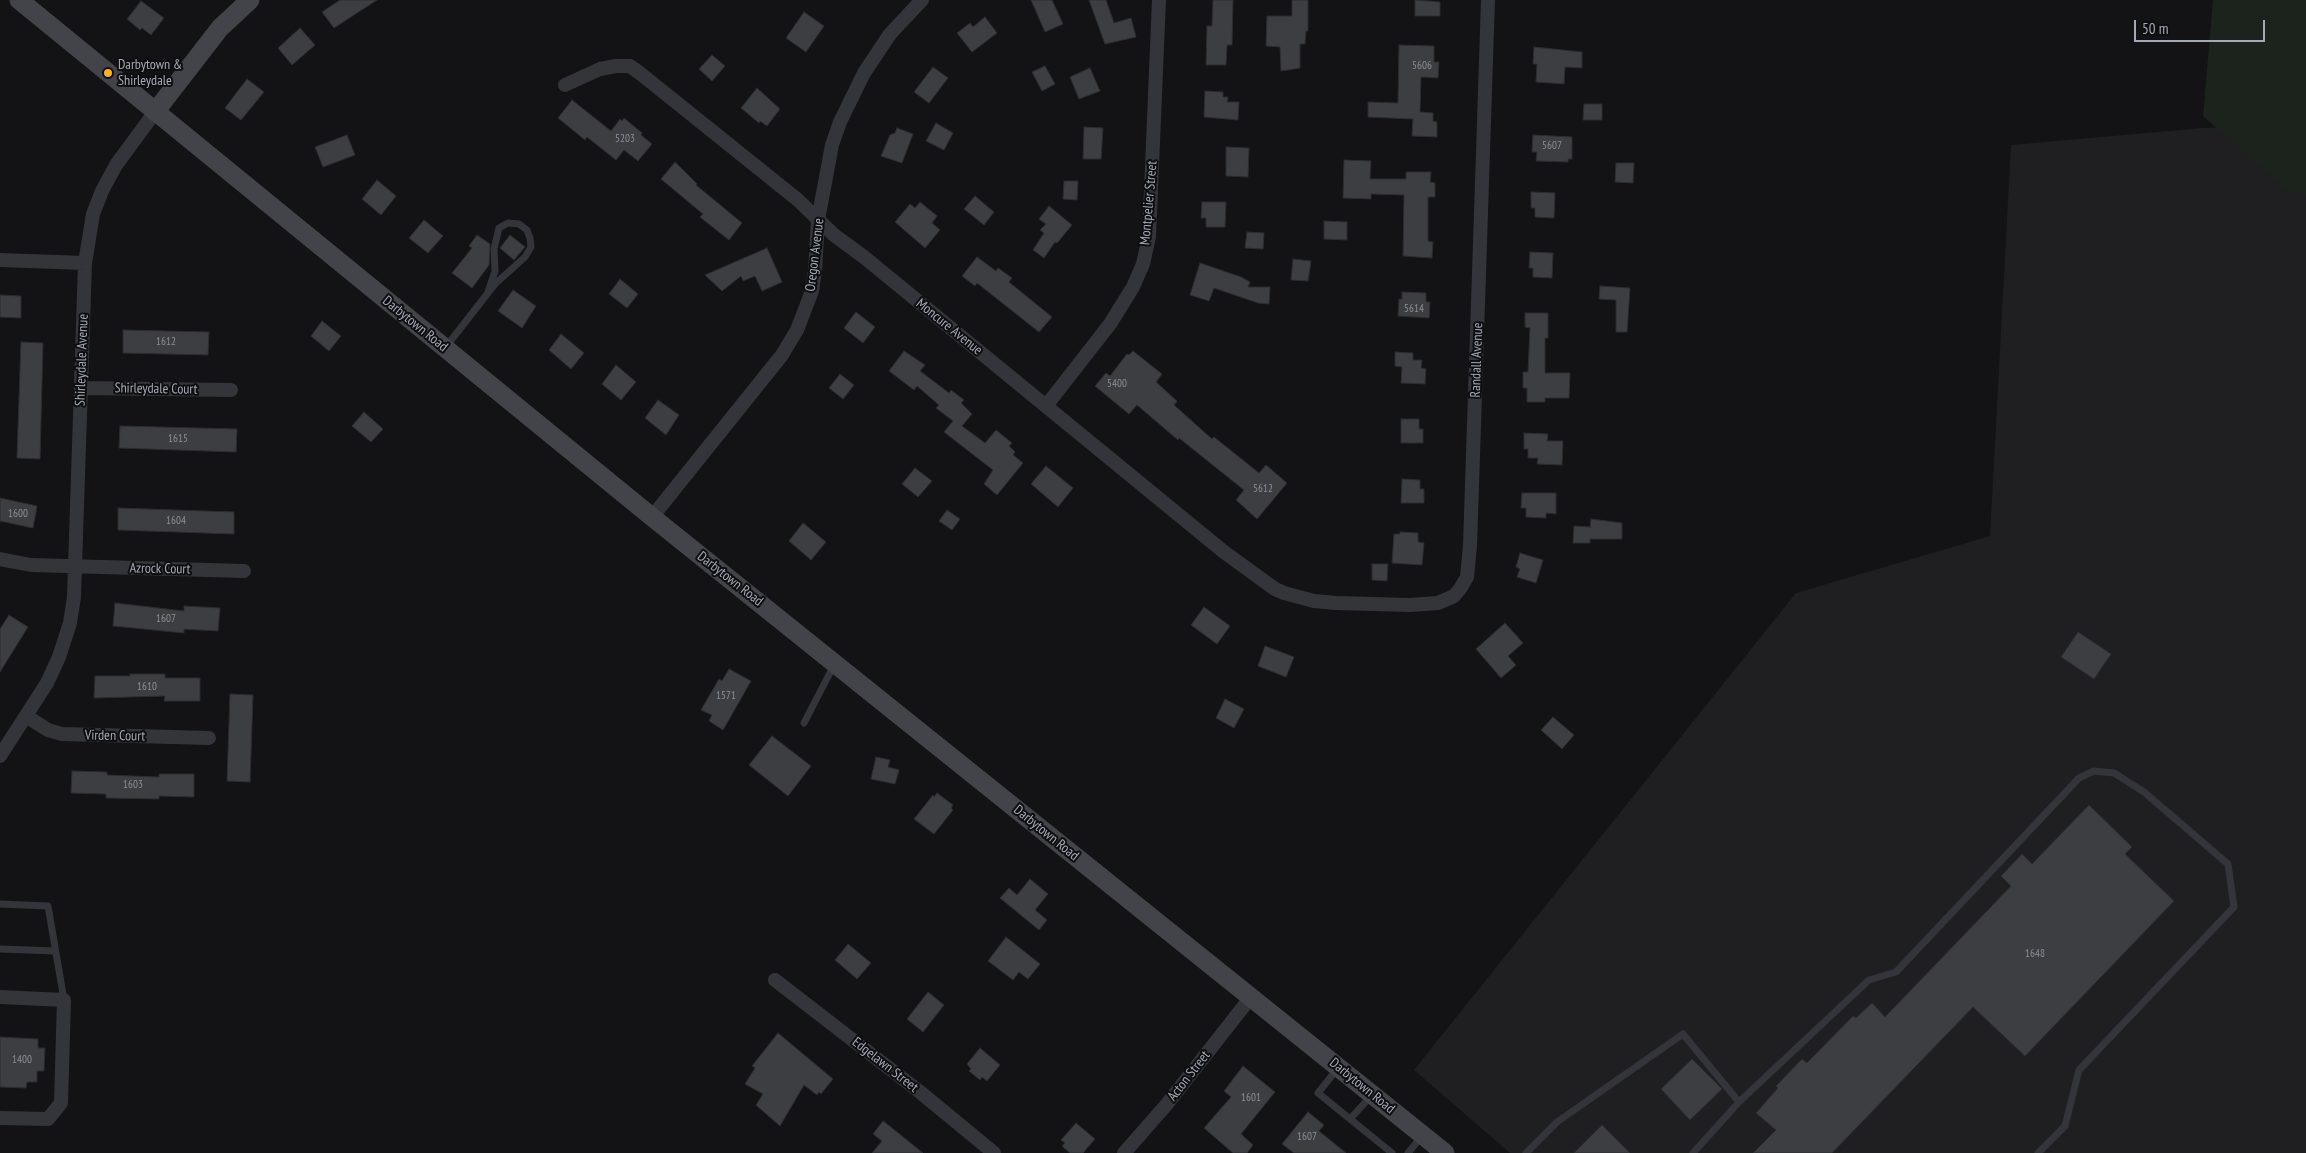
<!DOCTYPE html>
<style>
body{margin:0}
#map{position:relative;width:2306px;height:1153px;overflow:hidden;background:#131315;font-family:"PT Sans Narrow",sans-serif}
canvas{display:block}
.scale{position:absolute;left:2134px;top:20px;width:131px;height:22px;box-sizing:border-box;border:2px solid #a4a9b6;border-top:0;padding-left:6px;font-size:15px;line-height:18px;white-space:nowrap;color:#a4a9b6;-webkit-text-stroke:4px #0e0e10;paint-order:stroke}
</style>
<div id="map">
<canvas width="2306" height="1153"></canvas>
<div class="scale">50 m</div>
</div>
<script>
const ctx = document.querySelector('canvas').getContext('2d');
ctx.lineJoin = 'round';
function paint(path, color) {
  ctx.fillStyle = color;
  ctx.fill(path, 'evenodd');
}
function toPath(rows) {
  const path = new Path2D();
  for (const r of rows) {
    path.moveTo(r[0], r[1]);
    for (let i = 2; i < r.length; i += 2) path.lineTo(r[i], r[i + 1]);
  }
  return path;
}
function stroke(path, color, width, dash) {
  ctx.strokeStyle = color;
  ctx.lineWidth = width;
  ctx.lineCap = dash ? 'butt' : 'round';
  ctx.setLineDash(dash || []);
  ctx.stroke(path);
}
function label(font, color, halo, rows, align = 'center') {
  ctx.font = font + ' "PT Sans Narrow",sans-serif';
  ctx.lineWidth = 4;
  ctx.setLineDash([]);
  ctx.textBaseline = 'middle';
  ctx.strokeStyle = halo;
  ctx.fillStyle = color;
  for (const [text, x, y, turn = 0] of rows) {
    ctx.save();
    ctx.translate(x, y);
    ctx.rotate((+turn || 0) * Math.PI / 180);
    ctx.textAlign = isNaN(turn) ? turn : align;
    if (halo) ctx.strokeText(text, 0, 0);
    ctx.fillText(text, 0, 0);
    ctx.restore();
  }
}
const built = toPath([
 [2306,125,2306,1153,1510,1153,1414,1070,1796,593,1990,536,2011,145,2203,128]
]);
const green = toPath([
 [2213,0,2306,0,2306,196,2285,189,2203,116]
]);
const building = toPath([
 [340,0,377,0,334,28,322,12,340,0],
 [1031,0,1052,0,1063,24,1045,32,1031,0],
 [1089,0,1106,0,1114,23,1131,18,1136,37,1105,44,1089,0],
 [1213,0,1233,0,1232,45,1227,45,1226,65,1206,65,1207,26,1212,26,1213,0],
 [1292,0,1308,0,1308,31,1306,31,1305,44,1300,44,1300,68,1281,71,1280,47,1266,46,1267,16,1292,16,1292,0],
 [1415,0,1440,2,1440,16,1415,16,1415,0],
 [141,1,164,18,151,35,142,28,140,30,127,19,141,1],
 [804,12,824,26,806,52,786,38,804,12],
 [985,17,997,33,972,52,957,33,970,23,973,27,985,17],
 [300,28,315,45,292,65,278,48,300,28],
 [1399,45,1434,46,1434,62,1439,62,1438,78,1421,77,1420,112,1433,113,1433,121,1437,122,1437,137,1412,136,1413,119,1368,117,1368,102,1398,103,1399,45],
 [1534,47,1582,52,1582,68,1565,67,1564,84,1536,82,1537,64,1533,64,1534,47],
 [712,55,725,66,712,81,699,69,712,55],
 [1045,66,1055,84,1042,91,1032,72,1045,66],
 [933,67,948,78,929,103,914,92,933,67],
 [1090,68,1100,91,1079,99,1070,77,1090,68],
 [247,79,264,92,241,120,225,108,247,79],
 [757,88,780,109,767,126,760,121,759,123,741,108,757,88],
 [1205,91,1223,92,1223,97,1228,97,1227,102,1239,102,1238,120,1204,117,1205,91],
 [572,100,611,131,620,119,622,121,624,118,642,133,641,135,652,144,638,161,624,150,616,160,587,137,585,140,558,118,572,100],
 [1584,104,1602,104,1602,120,1583,120,1584,104],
 [936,123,953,133,944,150,926,141,936,123],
 [1084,127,1103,128,1101,159,1083,159,1084,127],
 [897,128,913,134,902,163,881,156,890,135,895,133,897,128],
 [347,135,355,155,323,167,315,147,347,135],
 [1533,135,1572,137,1572,159,1568,159,1568,162,1536,161,1537,152,1532,152,1533,135],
 [1226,147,1249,148,1248,177,1226,176,1226,147],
 [1344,160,1371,161,1370,179,1406,179,1406,172,1431,172,1430,182,1435,183,1435,197,1428,197,1428,241,1433,242,1432,258,1403,256,1404,195,1371,194,1371,199,1343,198,1344,160],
 [675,162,697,184,696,185,742,223,729,240,700,217,703,214,661,179,675,162],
 [1616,163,1634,163,1633,183,1615,182,1616,163],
 [377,180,396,196,381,215,362,199,377,180],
 [1064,181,1078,181,1077,200,1063,199,1064,181],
 [1531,192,1555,193,1554,218,1535,217,1535,208,1531,208,1531,192],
 [975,196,994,212,984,225,964,209,975,196],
 [920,202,937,216,932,223,940,230,925,248,895,222,910,204,915,208,920,202],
 [1202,202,1226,202,1225,227,1206,227,1206,218,1201,218,1202,202],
 [1049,206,1072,225,1057,243,1055,242,1044,258,1033,250,1044,233,1040,230,1046,224,1039,219,1049,206],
 [424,220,443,236,428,253,409,238,424,220],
 [1324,221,1347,222,1347,240,1324,239,1324,221],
 [1247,232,1264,233,1263,249,1245,248,1247,232],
 [477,235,490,244,489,265,472,288,452,273,472,248,469,246,477,235],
 [510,235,525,247,514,260,500,248,510,235],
 [767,248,782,282,762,291,755,276,743,281,741,276,722,291,705,275,767,248],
 [1530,252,1553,253,1552,278,1533,277,1533,268,1529,268,1530,252],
 [977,257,996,271,998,268,1012,278,1009,282,1052,317,1039,332,977,283,975,286,962,276,977,257],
 [1293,259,1311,261,1308,281,1291,280,1293,259],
 [1200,263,1241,277,1250,282,1248,287,1270,287,1269,304,1258,303,1214,288,1209,301,1190,295,1200,263],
 [620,279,638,294,627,308,609,294,620,279],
 [1600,286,1630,288,1627,332,1616,332,1616,300,1599,299,1600,286],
 [513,290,536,306,522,328,498,311,513,290],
 [1402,292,1426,293,1426,302,1430,302,1429,318,1398,316,1399,299,1402,299,1402,292],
 [0,295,21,296,21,318,0,317,0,295],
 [856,312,875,327,863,343,844,328,856,312],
 [1525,313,1548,313,1548,338,1545,338,1545,373,1570,373,1569,398,1545,398,1545,402,1527,402,1527,388,1523,388,1523,372,1528,372,1530,328,1525,327,1525,313],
 [322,321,341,336,329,351,311,336,322,321],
 [123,330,209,332,208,355,123,353,123,330],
 [561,334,584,353,571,369,549,350,561,334],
 [21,342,43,343,40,459,17,458,21,342],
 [904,351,925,365,920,371,949,393,951,390,964,400,961,403,972,414,962,426,985,443,996,430,1012,443,1009,446,1015,452,1013,455,1023,463,997,495,984,484,993,470,944,432,953,421,936,408,939,405,917,386,914,390,889,371,904,351],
 [1133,351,1162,374,1156,382,1177,401,1174,405,1212,439,1214,437,1259,473,1266,465,1287,483,1257,519,1236,500,1244,490,1179,438,1178,440,1137,405,1129,414,1095,386,1106,373,1110,376,1127,354,1129,355,1133,351],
 [1395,352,1413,353,1413,360,1422,360,1421,368,1426,369,1425,384,1401,383,1402,367,1395,366,1395,352],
 [616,365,636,382,621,400,602,384,616,365],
 [840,374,854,385,843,399,829,388,840,374],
 [658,400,679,415,666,435,645,418,658,400],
 [364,412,383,429,371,442,352,426,364,412],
 [1401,419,1419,419,1419,429,1423,429,1423,443,1401,443,1401,419],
 [120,426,237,429,236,452,119,448,120,426],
 [1524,433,1548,434,1547,441,1563,441,1562,465,1537,464,1538,458,1528,458,1528,449,1524,449,1524,433],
 [1046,466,1073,488,1058,507,1031,484,1046,466],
 [915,468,932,481,918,497,902,484,915,468],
 [1402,479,1420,480,1420,489,1424,489,1424,503,1401,503,1402,479],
 [1522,493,1556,493,1556,514,1546,513,1546,518,1526,517,1526,508,1521,508,1522,493],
 [0,498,37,506,33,528,0,521,0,498],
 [118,508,234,512,234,534,118,530,118,508],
 [947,510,960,519,952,530,939,521,947,510],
 [1591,519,1622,523,1622,539,1590,539,1590,543,1573,543,1574,526,1590,527,1590,528,1591,519],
 [803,523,826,542,811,560,789,541,803,523],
 [1400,532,1418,533,1418,542,1424,543,1422,565,1392,563,1394,534,1400,534,1400,532],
 [1520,553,1543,560,1536,583,1517,577,1520,569,1516,567,1520,553],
 [1372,564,1388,564,1387,581,1372,580,1372,564],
 [115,603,184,611,184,606,220,608,218,631,184,629,184,633,113,626,115,603],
 [1204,607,1230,626,1217,644,1191,625,1204,607],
 [9,615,28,627,0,672,0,629,9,615],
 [1505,623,1523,643,1508,656,1516,665,1501,678,1476,649,1505,623],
 [2078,632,2111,654,2094,679,2061,657,2078,632],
 [1265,646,1294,657,1286,677,1258,666,1265,646],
 [729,669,751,681,723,730,709,721,712,715,701,710,719,679,722,681,729,669],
 [130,674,165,674,165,678,200,678,200,701,164,701,165,696,94,698,95,676,130,676,130,674],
 [230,694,253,695,250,782,227,781,230,694],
 [1225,699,1244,709,1234,728,1216,718,1225,699],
 [1553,717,1574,735,1562,749,1541,730,1553,717],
 [772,736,811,766,788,796,749,765,772,736],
 [876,757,890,760,888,767,899,770,895,784,871,779,876,757],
 [72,771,107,772,107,775,159,777,159,774,194,774,194,797,159,796,159,799,106,798,106,794,71,793,72,771],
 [937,793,953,805,951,808,953,810,934,834,914,819,933,795,934,797,937,793],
 [2089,805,2132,847,2125,854,2174,901,2025,1056,1973,1007,1832,1153,1753,1153,1776,1130,1756,1113,1778,1088,1776,1086,1802,1059,1807,1063,1853,1016,1856,1018,1872,1003,1885,1017,2011,886,2001,876,2022,854,2032,864,2089,805],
 [1030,879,1048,894,1035,910,1047,920,1039,930,1000,898,1009,888,1017,895,1030,879],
 [1006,937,1040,964,1028,979,1019,972,1013,980,988,961,1006,937],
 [848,944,871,963,857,979,835,960,848,944],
 [928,992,944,1005,923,1032,907,1019,928,992],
 [778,1033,833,1079,821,1094,819,1092,817,1095,804,1085,780,1126,756,1105,763,1094,745,1084,755,1068,752,1066,778,1033],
 [0,1037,38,1039,38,1048,45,1048,44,1071,37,1071,37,1082,27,1082,26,1088,0,1087,0,1037],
 [980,1048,1000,1065,987,1081,982,1077,980,1080,969,1071,971,1069,967,1064,980,1048],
 [1692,1059,1722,1089,1690,1120,1661,1089,1692,1059],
 [1243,1066,1275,1092,1241,1134,1253,1145,1247,1153,1233,1153,1204,1128,1231,1097,1224,1091,1243,1066],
 [1308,1112,1324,1125,1319,1131,1346,1153,1294,1153,1282,1144,1308,1112],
 [883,1121,892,1128,923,1153,872,1153,882,1141,873,1134,883,1121],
 [1076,1123,1095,1139,1083,1153,1070,1153,1062,1146,1065,1143,1061,1140,1076,1123],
 [1602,1125,1630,1153,1574,1153,1602,1125]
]);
const lane = toPath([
 [445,348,495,284,525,257,531,247,530,238,527,230,519,224,508,223,499,228,494,249,495,271,488,292],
 [804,723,834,665],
 [0,904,48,906,64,1000],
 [0,949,55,951],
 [1338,1068,1318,1093,1392,1153],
 [1350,1119,1372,1095],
 [1408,1153,1422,1136],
 [1526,1153,1557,1122,1683,1034,1739,1102,1869,980,1896,972,2079,778,2094,771,2114,773,2144,792,2228,864,2234,907,2079,1070,2065,1126,2038,1153],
 [1693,1153,1739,1102]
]);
const street = toPath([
 [565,85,600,69,616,66,630,66,641,74,798,200,834,235,864,257,1224,552,1275,589,1284,593,1314,601,1336,603,1410,605,1438,603,1454,596,1460,589,1467,577,1470,546,1488,0],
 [0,260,85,263],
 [81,388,231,390],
 [1046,406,1110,324,1133,287,1143,264,1149,237,1159,0],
 [652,517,782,355,797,330,812,291,815,271,818,220,832,145,840,122,864,73,890,34,922,0],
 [0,559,31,565,244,571],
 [26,716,48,730,62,734,209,738],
 [0,756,47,683,59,657,70,623,74,597,85,263,93,214,102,191,116,165,155,112],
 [775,980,920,1092,994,1153],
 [0,997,64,1000,61,1103,48,1119,0,1118],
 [1124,1153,1167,1104,1251,997]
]);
const secondary = toPath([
 [19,0,652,517,1445,1153],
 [155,112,220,28,250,0]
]);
const markers = [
 [108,73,5,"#fbb125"]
];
const numberNames = [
 ["5606",1422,66],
 ["5203",625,139],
 ["5607",1552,146],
 ["5614",1414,309],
 ["1612",166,342],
 ["5400",1117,384],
 ["1615",178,439],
 ["5612",1263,489],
 ["1600",18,514],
 ["1604",176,521],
 ["1607",166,619],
 ["1610",147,687],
 ["1571",726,696],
 ["1603",133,785],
 ["1648",2035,954],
 ["1400",22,1060],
 ["1601",1251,1098],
 ["1607",1307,1137]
];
const poiNames = [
 ["Darbytown &",118,65],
 ["Shirleydale",118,81]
];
const streetNames = [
 ["Montpelier Street",1149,203,-85],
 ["Oregon Avenue",815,255,-83],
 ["Darbytown Road",415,324,39],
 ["Moncure Avenue",949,327,39],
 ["Shirleydale Avenue",82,360,-88],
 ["Randall Avenue",1477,360,-88],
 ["Shirleydale Court",156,389,1],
 ["Azrock Court",160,569,1],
 ["Darbytown Road",730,579,38],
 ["Virden Court",115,736,1],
 ["Darbytown Road",1046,833,39],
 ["Edgelawn Street",885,1065,38],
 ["Acton Street",1189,1076,-52],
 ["Darbytown Road",1362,1086,39]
];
paint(built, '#1f1f22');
paint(green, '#1b231c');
paint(building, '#3d3e42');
stroke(building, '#2d2d31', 1);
stroke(lane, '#34353a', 7);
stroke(street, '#34353a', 14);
stroke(secondary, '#42444a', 19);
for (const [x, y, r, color] of markers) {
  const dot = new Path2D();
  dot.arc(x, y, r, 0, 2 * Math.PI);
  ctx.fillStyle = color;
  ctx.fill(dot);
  stroke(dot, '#0e0e10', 2);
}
label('11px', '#8a8e99', null, numberNames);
label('14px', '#a4a9b6', '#0e0e10', poiNames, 'left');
label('14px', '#a4a9b6', '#0e0e10', streetNames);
</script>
